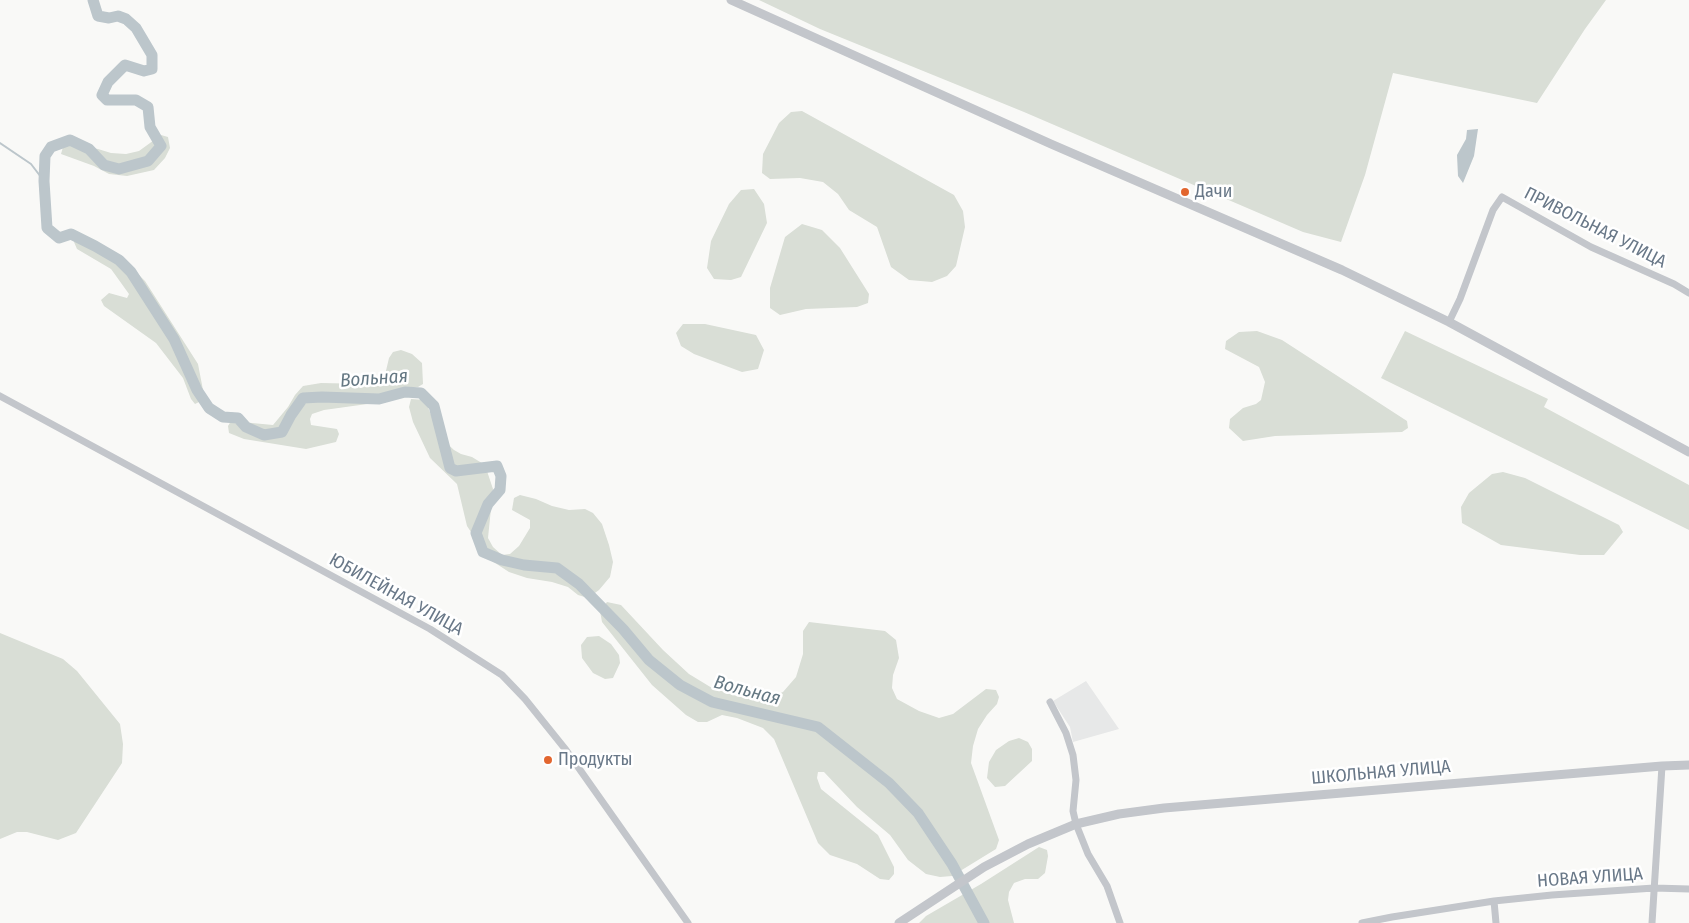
<!DOCTYPE html>
<meta charset="utf-8">
<style>
body{margin:0}
canvas{display:block;background:#f9f9f7}
</style>
<canvas width="1689" height="923"></canvas>
<script>
const ctx = document.querySelector('canvas').getContext('2d');
ctx.lineJoin = 'round';
function paint(path, color) {
  ctx.fillStyle = color;
  ctx.fill(path, 'evenodd');
}
function toPath(rows) {
  const path = new Path2D();
  for (const r of rows) {
    path.moveTo(r[0], r[1]);
    for (let i = 2; i < r.length; i += 2) path.lineTo(r[i], r[i + 1]);
  }
  return path;
}
function stroke(path, color, width, dash) {
  ctx.strokeStyle = color;
  ctx.lineWidth = width;
  ctx.lineCap = dash ? 'butt' : 'round';
  ctx.setLineDash(dash || []);
  ctx.stroke(path);
}
function label(font, color, halo, rows, align = 'center') {
  ctx.font = font + ' "Fira Sans Condensed",sans-serif';
  ctx.lineWidth = 5;
  ctx.setLineDash([]);
  ctx.textBaseline = 'middle';
  ctx.strokeStyle = halo;
  ctx.fillStyle = color;
  for (const [text, x, y, turn = 0] of rows) {
    ctx.save();
    ctx.translate(x, y);
    ctx.rotate((+turn || 0) * Math.PI / 180);
    ctx.textAlign = isNaN(turn) ? turn : align;
    if (halo) ctx.strokeText(text, 0, 0);
    ctx.fillText(text, 0, 0);
    ctx.restore();
  }
}
const built = toPath([
 [1086,681,1119,729,1073,742,1070,727,1053,701]
]);
const green = toPath([
 [759,0,1606,0,1585,29,1537,103,1393,73,1365,175,1341,242,1303,232,1024,112,820,29],
 [802,111,954,195,963,211,965,227,956,266,947,276,932,282,909,280,891,267,877,227,849,210,838,194,823,182,800,178,770,179,762,173,763,154,779,123,791,112],
 [161,135,168,137,170,148,165,158,154,170,127,176,109,174,94,166,61,154,63,147,72,145,98,149,111,153,126,154,139,151],
 [754,189,764,204,767,223,741,277,731,280,714,279,707,268,711,241,729,204,741,190],
 [802,224,822,230,840,248,869,294,868,303,857,307,806,309,780,315,770,308,770,288,785,237],
 [78,241,94,248,108,259,131,267,145,281,198,364,203,390,199,402,195,404,191,399,183,378,156,343,104,306,101,300,109,293,127,298,129,294,111,269,77,249,74,242],
 [683,324,705,324,756,335,764,350,758,369,742,372,694,354,681,346,676,333],
 [1257,331,1282,340,1407,421,1408,428,1402,432,1275,436,1243,441,1229,428,1230,419,1243,408,1256,404,1261,400,1265,382,1259,367,1225,349,1226,341,1239,332],
 [1405,331,1548,399,1544,407,1689,485,1689,530,1381,378],
 [401,350,412,354,422,363,423,384,418,387,409,387,396,399,389,401,324,410,312,414,310,419,311,425,337,429,339,434,336,442,306,449,244,439,229,433,228,426,231,421,273,425,288,407,295,395,303,386,321,383,368,384,380,382,385,375,389,358,393,352],
 [411,399,425,400,440,437,454,450,461,454,472,457,485,465,493,489,488,538,493,547,502,555,510,554,519,546,530,528,530,520,512,510,514,498,520,495,536,499,552,506,569,510,585,509,593,513,602,524,609,545,613,562,610,577,599,590,588,598,578,595,568,587,552,582,527,578,509,572,489,559,467,526,457,484,430,458,413,422,409,407],
 [1503,472,1525,478,1619,525,1623,532,1604,555,1580,555,1501,545,1462,523,1461,507,1469,493,1492,474],
 [607,602,621,605,663,650,689,674,712,688,740,697,767,698,783,692,796,677,803,654,803,631,809,622,885,631,896,640,899,658,893,675,892,688,897,699,919,711,939,718,953,714,986,689,996,690,999,697,997,704,987,715,978,729,973,746,971,763,999,840,996,849,952,876,940,877,926,874,908,860,890,835,857,807,824,772,818,772,817,778,821,789,878,835,894,867,894,874,889,880,880,879,857,864,830,855,818,843,774,739,763,728,737,718,722,715,707,722,698,722,686,715,652,685,602,622,600,611],
 [0,633,63,659,77,671,120,724,123,744,122,763,76,833,58,840,27,832,17,832,0,839],
 [599,636,611,644,619,655,620,663,613,678,605,679,593,673,582,658,581,645,587,637],
 [1019,738,1028,742,1032,749,1032,761,1005,786,995,787,987,778,989,762,996,750,1009,741],
 [1039,847,1047,850,1048,856,1045,873,1038,879,1025,879,1014,883,1009,892,1008,900,1014,923,919,923,926,916,981,884]
]);
const water = toPath([
 [1478,129,1474,156,1463,183,1458,176,1457,155,1466,139,1467,130]
]);
const stream = toPath([
 [0,143,31,164,44,181]
]);
const river = toPath([
 [93,0,98,16,109,18,118,16,126,19,136,28,152,55,152,69,144,71,125,65,108,82,102,95,107,100,136,100,148,107,150,127,161,146,148,161,119,169,104,165,89,149,70,140,51,147,45,156,44,181,47,228,59,238,71,234,95,246,119,260,131,272,174,339,197,390,209,408,223,417,238,418,246,427,264,435,282,432,291,415,303,398,322,397,379,399,405,392,421,393,434,406,450,468,456,471,497,466,501,476,500,490,488,504,476,533,483,552,502,560,524,565,557,568,579,584,623,629,649,660,680,685,712,702,818,727,889,783,918,813,952,864,984,923]
]);
const minor = toPath([
 [1449,322,1460,299,1493,210,1502,197,1591,247,1674,284,1689,293],
 [0,396,430,629,502,675,525,699,566,750,688,923],
 [1050,702,1066,733,1073,755,1076,780,1073,811,1076,824,1088,854,1107,886,1120,923],
 [1494,901,1496,923],
 [1362,923,1392,917,1494,901,1552,895,1654,888,1689,889],
 [1652,923,1662,766]
]);
const tertiary = toPath([
 [731,0,1051,144,1342,270,1449,322,1689,452],
 [899,923,984,867,1028,844,1076,824,1119,814,1164,808,1662,766,1689,765]
]);
const markers = [
 [1185,192,5,"#e2662f"],
 [548,760,5,"#e2662f"]
];
const poiNames = [
 ["Дачи",1195,192],
 ["Продукты",558,760]
];
const streetNames = [
 ["ПРИВОЛЬНАЯ УЛИЦА",1595,228,27],
 ["ЮБИЛЕЙНАЯ УЛИЦА",396,595,29],
 ["ШКОЛЬНАЯ УЛИЦА",1381,773,-5],
 ["НОВАЯ УЛИЦА",1590,878,-4]
];
const waterNames = [
 ["Вольная",374,379,-4],
 ["Вольная",747,691,15]
];
paint(built, '#e7e8e8');
paint(green, '#d9ded6');
paint(water, '#bcc6cb');
stroke(stream, '#bcc6cb', 2);
stroke(river, '#bcc6cb', 11);
stroke(minor, '#c3c6cb', 7);
stroke(tertiary, '#c3c6cb', 9);
for (const [x, y, r, color] of markers) {
  const dot = new Path2D();
  dot.arc(x, y, r, 0, 2 * Math.PI);
  ctx.fillStyle = color;
  ctx.fill(dot);
  stroke(dot, '#fff', 2);
}
label('18px', '#697888', '#fff', poiNames, 'left');
label('18px', '#697888', '#fff', streetNames);
label('italic 19px', '#657883', '#fff', waterNames);
</script>
